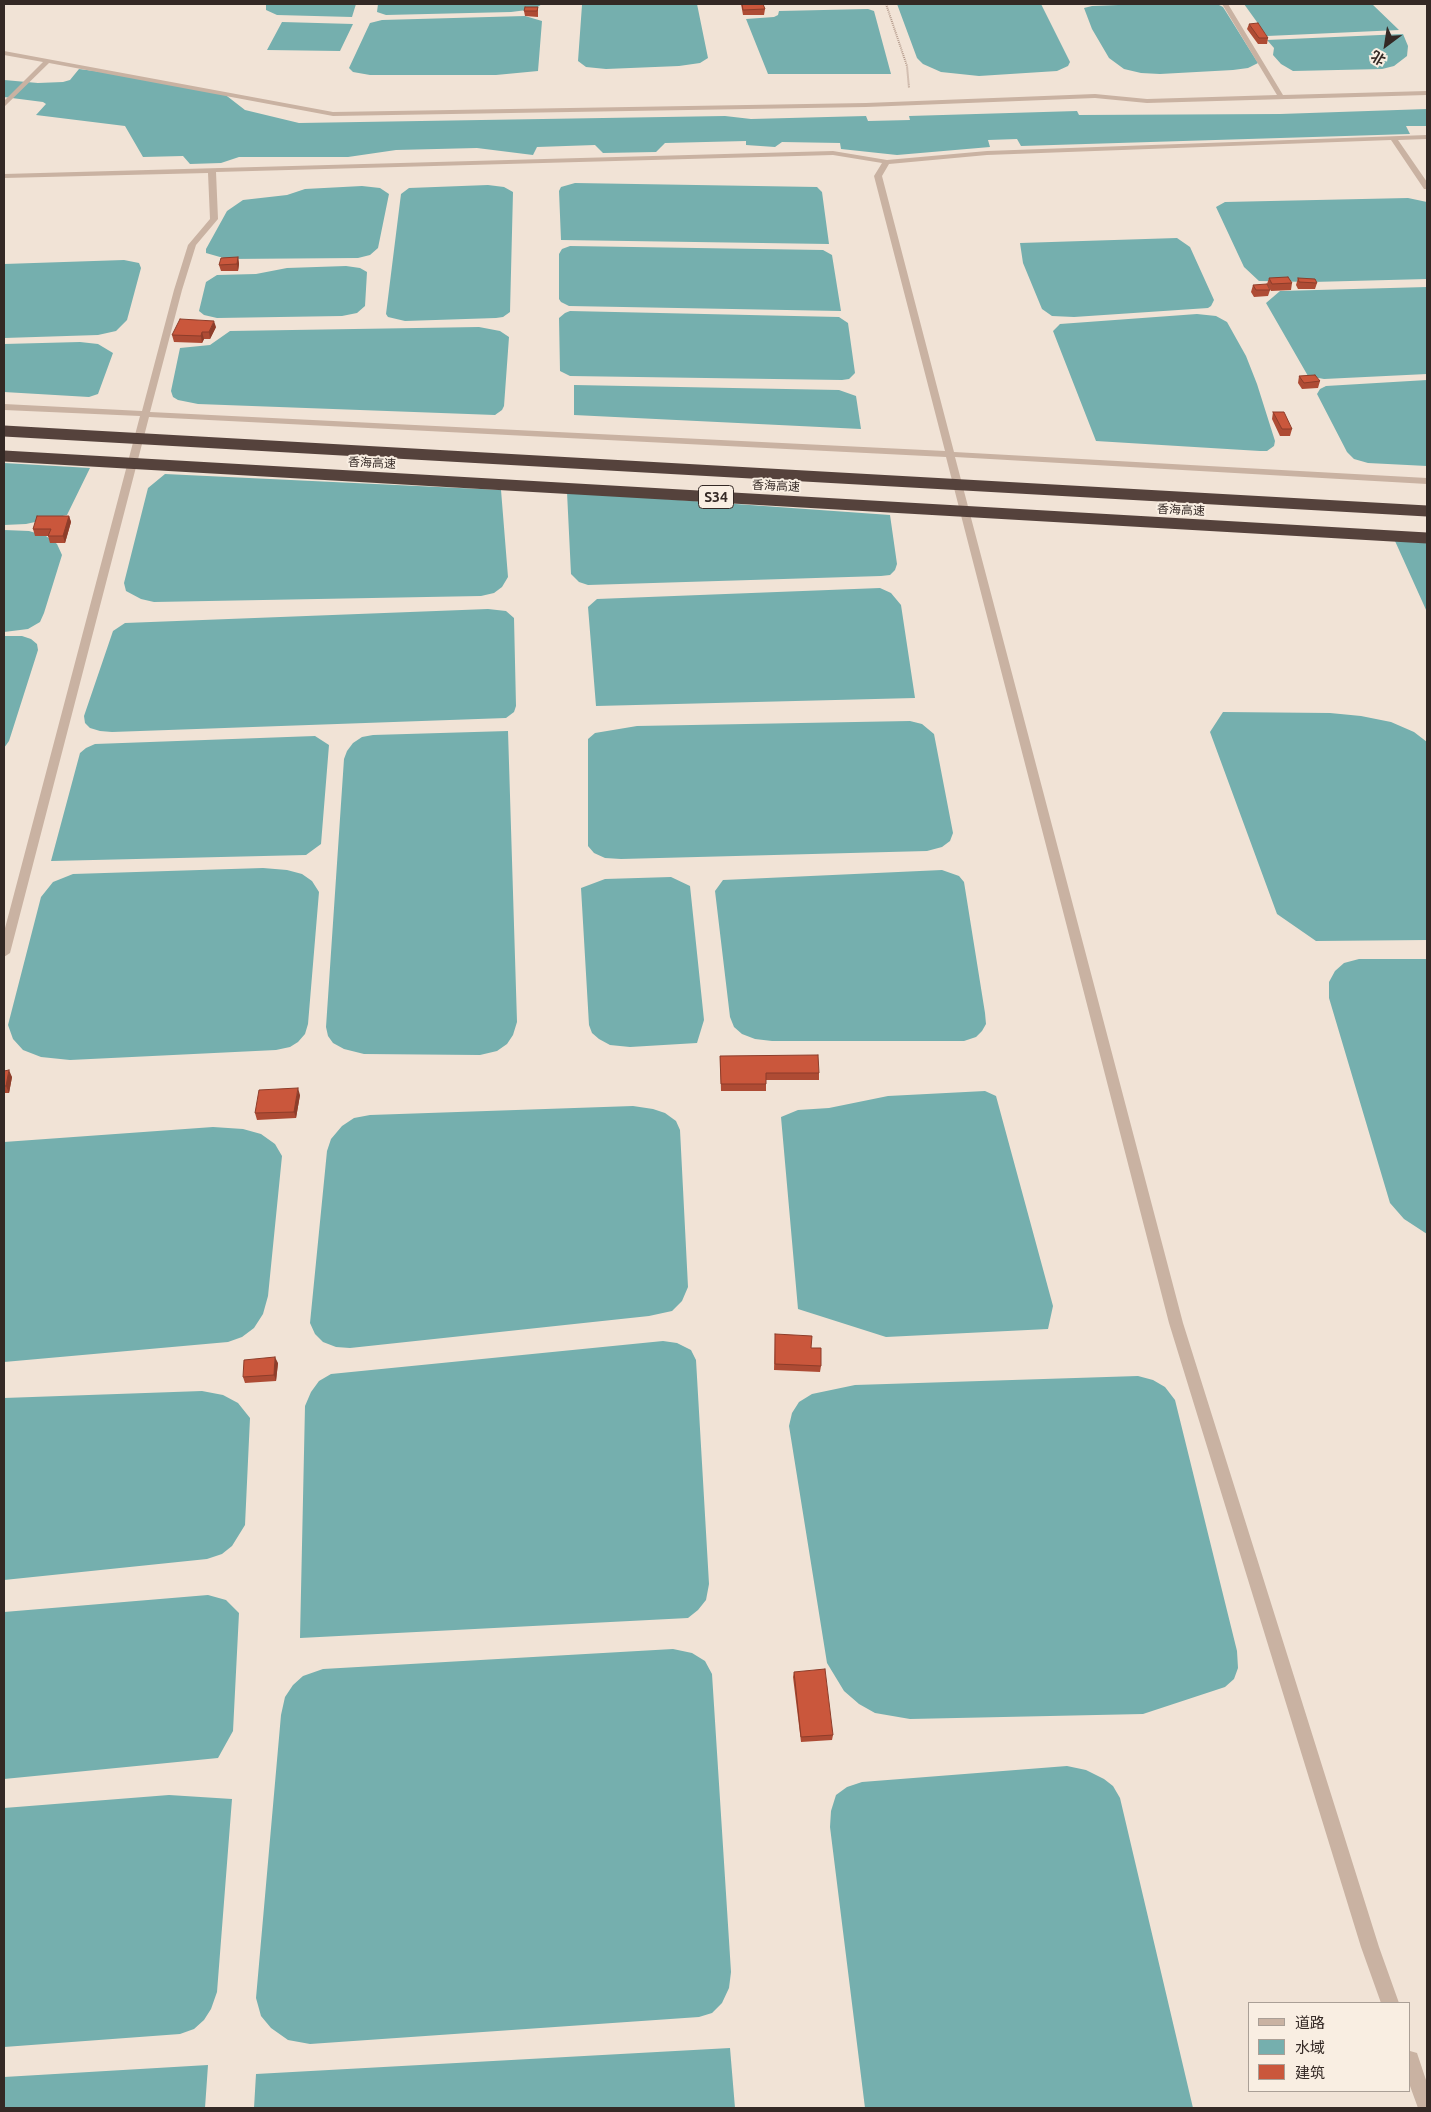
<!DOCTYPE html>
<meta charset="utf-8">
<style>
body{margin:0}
#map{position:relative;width:1431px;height:2112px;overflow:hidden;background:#f1e3d6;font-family:Ubuntu,"Noto Sans SC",sans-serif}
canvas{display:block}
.frame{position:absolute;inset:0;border:5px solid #342925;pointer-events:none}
.legend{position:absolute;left:1248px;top:2002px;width:162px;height:90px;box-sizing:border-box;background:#f9eee2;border:1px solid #aa9f96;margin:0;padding:6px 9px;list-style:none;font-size:15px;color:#342925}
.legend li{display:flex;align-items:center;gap:10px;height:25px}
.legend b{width:25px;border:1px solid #aa9f96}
.north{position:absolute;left:1361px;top:20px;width:50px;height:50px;-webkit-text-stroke:4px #f9eee2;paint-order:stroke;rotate:211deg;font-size:14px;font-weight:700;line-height:20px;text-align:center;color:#342925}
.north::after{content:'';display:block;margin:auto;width:18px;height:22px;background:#342925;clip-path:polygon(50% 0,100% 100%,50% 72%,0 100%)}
</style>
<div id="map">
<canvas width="1431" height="2112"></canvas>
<div class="frame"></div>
<ul class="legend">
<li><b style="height:6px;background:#c9b2a2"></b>道路</li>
<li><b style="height:14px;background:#75afae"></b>水域</li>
<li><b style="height:14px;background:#ca573c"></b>建筑</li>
</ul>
<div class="north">北</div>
</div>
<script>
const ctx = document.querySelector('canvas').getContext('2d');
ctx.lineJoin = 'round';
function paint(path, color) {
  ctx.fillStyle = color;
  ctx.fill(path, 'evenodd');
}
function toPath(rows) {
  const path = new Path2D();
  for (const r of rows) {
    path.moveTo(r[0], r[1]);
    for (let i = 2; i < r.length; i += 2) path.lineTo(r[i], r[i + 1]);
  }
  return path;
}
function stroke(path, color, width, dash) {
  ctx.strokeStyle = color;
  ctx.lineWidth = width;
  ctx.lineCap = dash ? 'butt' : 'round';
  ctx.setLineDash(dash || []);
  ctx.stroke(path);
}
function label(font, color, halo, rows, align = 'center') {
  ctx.font = font + ' Ubuntu,"Noto Sans SC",sans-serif';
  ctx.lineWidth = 4;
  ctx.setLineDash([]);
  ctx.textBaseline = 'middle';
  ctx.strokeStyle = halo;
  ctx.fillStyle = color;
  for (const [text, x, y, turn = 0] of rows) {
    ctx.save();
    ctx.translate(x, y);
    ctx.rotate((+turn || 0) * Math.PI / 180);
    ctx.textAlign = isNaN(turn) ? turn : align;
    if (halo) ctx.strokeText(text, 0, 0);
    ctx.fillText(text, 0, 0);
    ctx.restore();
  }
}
const water = toPath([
 [266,4,356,4,352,17,277,15,266,10],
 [378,4,542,4,535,9,511,12,386,15,377,12],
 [583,4,697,4,708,58,700,63,679,66,606,69,586,67,578,61,582,5],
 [897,4,1041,4,1070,62,1068,66,1057,71,979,76,941,72,923,64,917,58],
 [1145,4,1219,5,1223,7,1258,63,1248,68,1233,70,1160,74,1141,73,1124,69,1109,58,1092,29,1084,8,1092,6],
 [1244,4,1372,4,1399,30,1267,36],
 [868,9,874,11,891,74,768,74,746,19,774,17,778,15,779,11],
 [525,16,542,21,538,71,496,75,370,75,353,72,349,68,370,23,382,20],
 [282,22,353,24,340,51,267,50],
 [1403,34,1408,46,1407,56,1394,66,1382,69,1293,71,1281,64,1273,55,1274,48,1267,40],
 [79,69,126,75,223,93,245,110,299,123,725,116,751,119,866,116,868,121,910,120,909,116,1077,111,1079,115,1280,114,1427,109,1427,126,1406,126,1410,134,1021,146,1017,139,988,140,990,147,897,155,841,149,840,143,782,142,775,147,746,145,746,141,665,143,656,152,603,153,595,145,537,147,533,155,477,148,396,150,348,157,239,157,221,163,190,164,183,156,143,157,125,126,36,115,46,104,43,102,4,97,4,80,38,83,63,82,70,80],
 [575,183,817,187,822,192,829,244,561,240,559,191,561,187],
 [488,185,504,187,513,192,510,312,503,317,496,318,405,321,388,317,386,314,401,194,409,188],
 [362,186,380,188,389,194,378,248,370,255,358,258,227,259,206,253,206,249,227,211,243,200,287,195,305,189],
 [1408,198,1427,202,1427,279,1312,282,1259,281,1244,267,1216,207,1225,202],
 [1177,238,1190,247,1214,300,1211,306,1208,308,1074,317,1052,316,1042,309,1023,263,1020,243],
 [570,246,823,250,832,255,841,311,569,306,561,302,559,299,559,254,562,249],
 [124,260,139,263,141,268,127,320,116,331,98,335,4,338,4,264],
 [346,266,360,268,367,272,365,306,357,313,342,316,217,318,204,315,199,311,206,282,217,275,256,274,287,268],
 [1427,287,1427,374,1324,379,1308,376,1266,303,1280,291],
 [570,311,839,317,848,323,855,373,849,379,842,380,570,376,560,371,559,318,565,313],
 [1197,314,1216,316,1227,322,1246,356,1257,384,1275,441,1274,446,1267,451,1260,451,1096,441,1053,331,1060,324],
 [479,327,500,331,509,337,504,406,502,410,495,415,198,404,178,400,173,397,171,391,180,348,210,345,230,331],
 [80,342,98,344,113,353,98,394,89,397,4,392,4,344],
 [1427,380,1427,466,1368,463,1354,459,1347,452,1317,394,1320,389,1326,386],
 [574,385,839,390,856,396,861,429,574,415],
 [4,463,90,468,67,515,26,524,4,525],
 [165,474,501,490,508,577,502,587,494,593,481,596,154,602,141,599,126,591,124,583,148,488],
 [567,492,890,515,897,564,895,570,890,575,881,576,588,585,579,582,571,574],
 [4,530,29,531,46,536,57,544,62,555,44,613,40,622,28,629,4,632],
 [1395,541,1427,543,1427,612],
 [880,588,891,593,901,605,915,698,596,706,588,607,597,599],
 [488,609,506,611,514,618,516,706,514,712,506,718,112,732,100,731,90,728,85,723,84,716,113,631,125,623],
 [4,636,22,636,31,639,37,644,38,650,9,741,4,748],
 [1223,712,1330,713,1361,716,1391,722,1414,732,1427,742,1427,940,1316,941,1277,914,1210,732],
 [910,721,922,724,934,734,953,833,950,841,942,847,927,851,621,859,605,858,594,853,588,846,588,739,595,733,637,726],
 [508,731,517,1022,513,1035,507,1044,497,1051,480,1055,364,1054,344,1049,333,1043,328,1036,326,1027,344,759,347,751,353,743,362,737,373,735],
 [315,736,329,745,321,844,306,855,51,861,80,753,86,748,95,744],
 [263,868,287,870,302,874,312,881,319,892,308,1024,305,1034,298,1042,290,1047,276,1050,70,1060,41,1057,23,1050,13,1039,8,1025,41,897,53,882,73,874],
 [942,870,959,876,964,882,985,1013,986,1024,982,1031,976,1037,964,1041,772,1041,755,1039,742,1034,734,1027,730,1017,715,891,723,880],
 [671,877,690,886,704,1020,697,1043,630,1047,610,1045,599,1039,592,1033,589,1025,581,888,605,879],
 [1359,959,1427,959,1427,1234,1404,1219,1390,1203,1329,998,1329,982,1335,971,1344,963],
 [985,1091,996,1096,1053,1306,1048,1329,886,1337,798,1309,781,1117,798,1110,829,1108,888,1096],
 [633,1106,653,1109,665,1113,676,1121,680,1130,688,1287,682,1301,672,1311,649,1316,350,1348,336,1347,323,1342,315,1334,310,1323,327,1151,331,1139,342,1126,354,1118,370,1115],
 [213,1127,243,1129,261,1134,275,1144,282,1156,268,1296,263,1314,254,1328,242,1337,228,1342,4,1362,4,1142],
 [663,1341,677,1343,691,1350,696,1360,709,1584,706,1600,698,1610,688,1618,300,1638,305,1406,311,1392,319,1381,331,1374],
 [1138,1376,1153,1380,1165,1387,1175,1400,1237,1651,1238,1668,1234,1679,1225,1687,1143,1714,910,1719,875,1713,859,1704,844,1691,827,1663,789,1426,792,1413,799,1402,812,1394,855,1385],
 [202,1391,223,1395,238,1403,250,1418,245,1525,232,1546,222,1554,207,1559,4,1580,4,1398],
 [208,1595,226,1600,239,1613,233,1731,218,1758,4,1779,4,1612],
 [673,1649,692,1653,705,1661,712,1674,731,1972,729,1988,722,2003,712,2013,699,2017,310,2044,288,2040,271,2028,261,2016,256,1998,281,1715,285,1697,293,1685,303,1676,323,1669],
 [1067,1766,1086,1770,1104,1779,1113,1786,1120,1798,1193,2108,865,2108,830,1827,831,1811,836,1795,847,1787,862,1782],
 [169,1795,232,1799,217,1992,211,2009,204,2020,194,2029,180,2034,4,2047,4,1808],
 [730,2048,735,2108,254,2108,256,2074],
 [208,2065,205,2108,4,2108,4,2077]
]);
const path = toPath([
 [886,4,907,66,909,88]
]);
const minor = toPath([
 [1222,4,1228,4,1283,95,1427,91,1427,95,1147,103,1095,98,866,107,333,116,49,63,4,107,4,101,43,62,4,55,4,51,333,112,866,103,1095,94,1147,99,1277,95,1222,4],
 [1427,135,1427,139,1398,140,1427,182,1427,189,1424,189,1391,140,987,155,889,164,882,176,954,452,1427,478,1427,484,955,457,1183,1323,1379,1947,1399,2003,1381,2003,1361,1947,1169,1323,946,457,149,417,10,953,4,957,4,932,140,416,4,410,4,404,142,411,174,290,188,245,210,219,208,173,4,178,4,174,833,151,887,160,987,151,1427,135],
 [833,155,882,163,874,176,945,451,150,412,182,290,196,245,218,219,216,172,833,155],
 [1410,2051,1417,2053,1427,2083,1427,2108,1418,2108,1410,2086,1410,2051]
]);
const highwayBridge = toPath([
 [4,431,1427,511],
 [4,456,1427,538]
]);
const wall = toPath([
 [741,4,765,9,764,15,743,15],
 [538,7,538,17,525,16,524,11],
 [1249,24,1268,38,1267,44,1258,44,1247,29],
 [238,257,239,264,238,271,221,271,219,265],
 [1269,278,1292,283,1291,290,1271,291,1267,284],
 [1298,278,1317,283,1315,289,1298,289,1296,285],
 [1253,285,1270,290,1268,296,1254,297,1251,292],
 [216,327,210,339,204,339,202,343,174,342,172,335],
 [1299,376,1320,381,1318,388,1302,389,1298,383],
 [1273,412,1292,429,1290,436,1280,436,1272,419],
 [69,516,71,522,65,543,50,543,48,536,35,536,33,529],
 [720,1056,819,1073,819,1080,766,1080,766,1091,721,1091],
 [4,1071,12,1077,9,1093,4,1093],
 [300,1095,296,1118,257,1120,255,1113],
 [775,1334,811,1348,821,1366,820,1372,774,1370],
 [278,1363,276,1381,245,1383,243,1377],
 [794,1672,833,1735,832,1740,801,1742,793,1677]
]);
const shadedWall = toPath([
 [238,257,239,264,238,271,237,264],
 [214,321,216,327,210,339,209,332],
 [202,332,204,339,202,343,201,336],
 [69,516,71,522,65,543,63,536],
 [9,1070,12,1077,9,1093,6,1086],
 [298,1088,300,1095,296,1118,294,1112],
 [275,1357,278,1363,276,1381,274,1375]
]);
const building = toPath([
 [742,4,763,4,765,9,743,10,742,4],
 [525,7,538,7,537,11,524,11,525,7],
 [1258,23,1268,38,1259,38,1249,24,1258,23],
 [238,257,237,264,219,265,221,258,238,257],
 [1288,277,1292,283,1272,284,1269,278,1288,277],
 [1298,278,1315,279,1317,283,1299,282,1298,278],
 [1267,284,1270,290,1256,290,1253,285,1267,284],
 [180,319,214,321,209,332,202,332,201,336,172,335,180,319],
 [1315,375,1320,381,1304,383,1299,376,1315,375],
 [1273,412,1284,412,1292,429,1282,429,1273,412],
 [37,516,69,516,63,536,48,536,51,529,33,529,37,516],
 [818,1055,819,1073,766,1073,766,1084,721,1084,720,1056,818,1055],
 [9,1070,6,1086,4,1086,4,1071,9,1070],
 [298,1088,294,1112,255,1113,259,1090,298,1088],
 [775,1334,812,1336,811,1348,821,1348,821,1366,775,1364,775,1334],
 [275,1357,274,1375,243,1377,244,1360,275,1357],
 [825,1669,833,1735,801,1737,794,1672,825,1669]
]);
const farStreetnames = [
 ["香海高速",372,463,3],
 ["香海高速",776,486,3],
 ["香海高速",1181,510,3]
];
const shields = [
 [716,497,35]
];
const shieldNames = [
 ["S34",716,497]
];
paint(water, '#75afae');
stroke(path, '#b59c8d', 2, [1, 1]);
paint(minor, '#c9b2a2');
stroke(highwayBridge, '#55423c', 11);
paint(wall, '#ae4b34');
paint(shadedWall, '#8d3d2a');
paint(building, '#ca573c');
stroke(building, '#8d3d2a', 1);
label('12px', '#342925', '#f9eee2', farStreetnames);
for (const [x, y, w] of shields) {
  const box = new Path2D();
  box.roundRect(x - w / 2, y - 11.5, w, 23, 4);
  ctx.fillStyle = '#f9eee2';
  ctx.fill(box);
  stroke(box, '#342925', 1);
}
label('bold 14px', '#342925', null, shieldNames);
</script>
